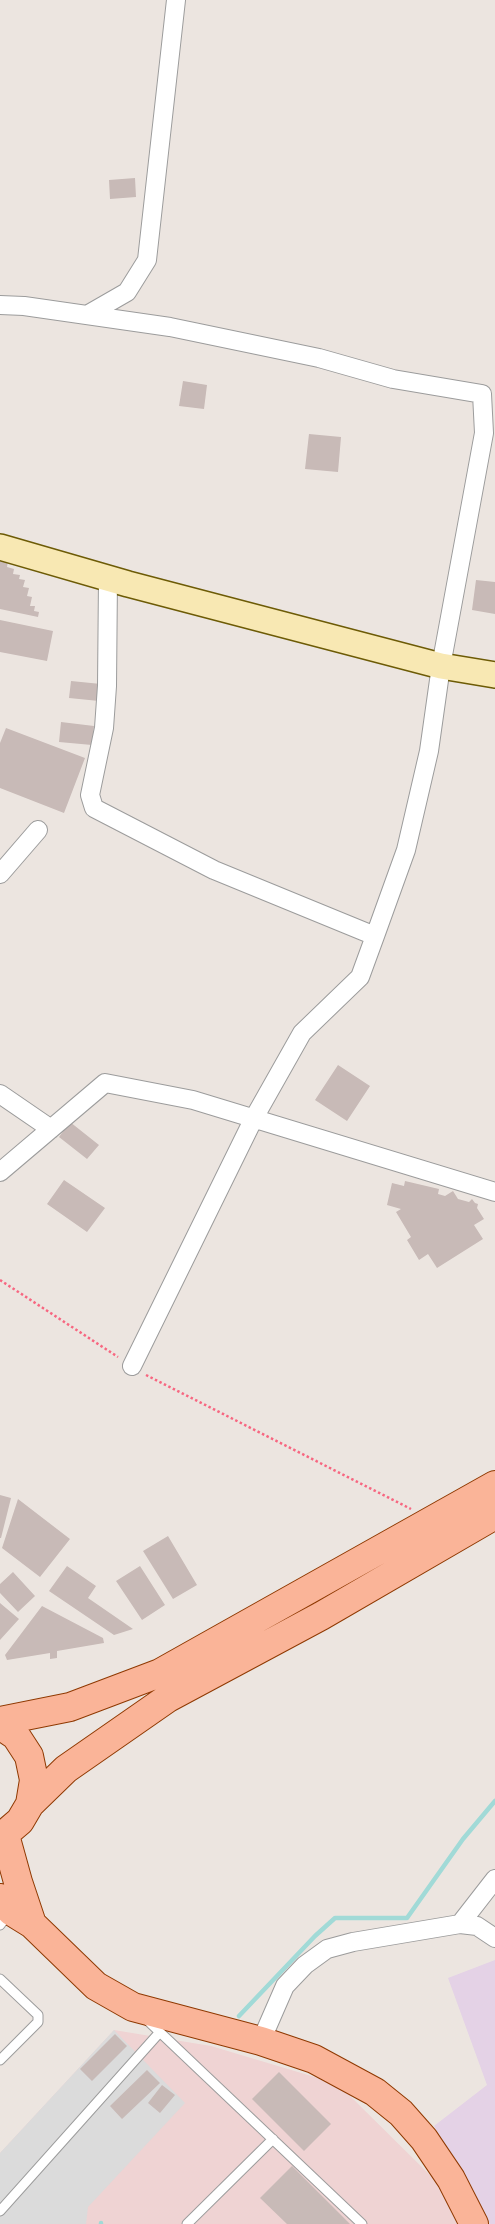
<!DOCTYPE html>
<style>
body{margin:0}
canvas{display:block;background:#ece5e0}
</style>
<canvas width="495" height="2224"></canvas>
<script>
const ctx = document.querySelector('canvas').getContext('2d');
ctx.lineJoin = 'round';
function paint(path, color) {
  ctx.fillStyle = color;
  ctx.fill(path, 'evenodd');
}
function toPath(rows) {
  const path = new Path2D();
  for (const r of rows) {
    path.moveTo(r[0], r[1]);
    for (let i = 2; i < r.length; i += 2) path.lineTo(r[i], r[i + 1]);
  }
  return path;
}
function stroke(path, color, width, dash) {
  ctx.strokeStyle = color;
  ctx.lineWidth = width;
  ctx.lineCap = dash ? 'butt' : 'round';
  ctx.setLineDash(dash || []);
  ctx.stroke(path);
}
const industrial = toPath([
 [495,1960,495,2224,490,2224,434,2126,487,2085,448,1978]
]);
const military = toPath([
 [114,2030,211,2046,338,2084,440,2185,459,2224,0,2224,0,2153]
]);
const parking = toPath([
 [114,2030,185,2103,88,2207,86,2224,0,2224,0,2153]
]);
const stream = toPath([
 [239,2016,315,1936,335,1918,407,1918,463,1839,495,1801],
 [101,2224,101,2223]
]);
const building = toPath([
 [135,178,136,197,110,199,109,180],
 [183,381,207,385,204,409,179,406],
 [309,434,341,437,338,472,305,469],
 [0,559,8,561,7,567,14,569,13,574,20,575,19,579,25,580,23,587,29,588,27,596,32,597,30,606,35,606,34,611,39,612,38,617,0,609],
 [476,580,495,582,495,614,472,610],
 [0,620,53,631,47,661,0,652],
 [71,681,101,684,99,701,69,698],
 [61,722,94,726,92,745,59,742],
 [6,728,85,758,64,813,0,788,0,743],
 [338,1065,370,1086,347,1121,315,1100],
 [70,1122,99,1145,87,1159,59,1137],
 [64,1180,105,1208,87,1232,47,1204],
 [405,1181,439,1189,438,1194,445,1196,453,1191,458,1199,469,1202,472,1199,475,1203,478,1204,477,1208,484,1219,474,1225,483,1239,437,1268,428,1254,419,1260,407,1240,411,1237,396,1212,401,1209,387,1205,392,1183,404,1186],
 [0,1495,11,1498,1,1538,0,1538],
 [18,1499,70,1539,40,1577,2,1548],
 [168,1536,197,1585,173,1599,143,1551],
 [67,1566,96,1586,88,1598,133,1629,114,1635,49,1591],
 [140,1566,165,1605,142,1620,116,1581],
 [13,1572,35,1596,18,1612,0,1593,0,1584],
 [0,1603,19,1619,0,1640],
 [42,1606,103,1638,104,1643,57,1651,57,1658,50,1659,50,1653,7,1660,5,1655],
 [115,2034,127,2046,92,2081,80,2069],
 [147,2070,160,2083,122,2119,110,2106],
 [279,2072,331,2124,304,2151,252,2099],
 [162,2085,175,2095,160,2113,148,2103],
 [292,2166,350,2224,287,2224,260,2198]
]);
const path = toPath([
 [0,1280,118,1357],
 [146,1375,411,1509]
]);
const lane = toPath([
 [0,1925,9,1913],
 [0,1979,38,2015,38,2022,0,2060],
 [146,2019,362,2224],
 [0,2211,160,2032],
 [187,2224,273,2139]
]);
const street = toPath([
 [0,305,24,306,170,327,319,358,393,379,482,394,484,433,441,666,429,751,406,850,375,936,360,977,302,1033,254,1118,132,1366],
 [87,315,127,292,147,260,176,0],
 [108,578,107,686,104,728,90,795,94,808,214,870,375,936],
 [0,874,38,830],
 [0,1094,51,1129],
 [0,1172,105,1083,193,1100,495,1192],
 [460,1924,495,1879],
 [261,2041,285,1986,305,1965,327,1949,353,1942,460,1924,477,1926,495,1938]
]);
const secondary = toPath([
 [0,547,128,584,441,666,495,675]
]);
const primary = toPath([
 [0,1721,70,1707,160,1673,495,1485],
 [0,1725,16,1736,29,1756,34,1780,30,1804,20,1821,0,1838],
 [30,1804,66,1769,168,1698,321,1616,495,1515],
 [5,1835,18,1882,32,1924],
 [0,1898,11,1911,32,1924,96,1986,133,2007,261,2041,314,2059,375,2092,401,2113,424,2139,451,2179,474,2224]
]);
paint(industrial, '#e4d2e6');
paint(military, '#efd3d3');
paint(parking, '#dbdbdb');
stroke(stream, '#a1dad7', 4.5);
paint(building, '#c8bab7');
stroke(lane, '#9c9c9c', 11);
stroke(street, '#9c9c9c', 20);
stroke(secondary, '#6d5b06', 28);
stroke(primary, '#8f3902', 30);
stroke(path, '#f76781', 2.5, [2.5, 2.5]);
stroke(lane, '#fff', 9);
stroke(street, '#fff', 18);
stroke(secondary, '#f8e8b3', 25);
stroke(primary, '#fab498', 28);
</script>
